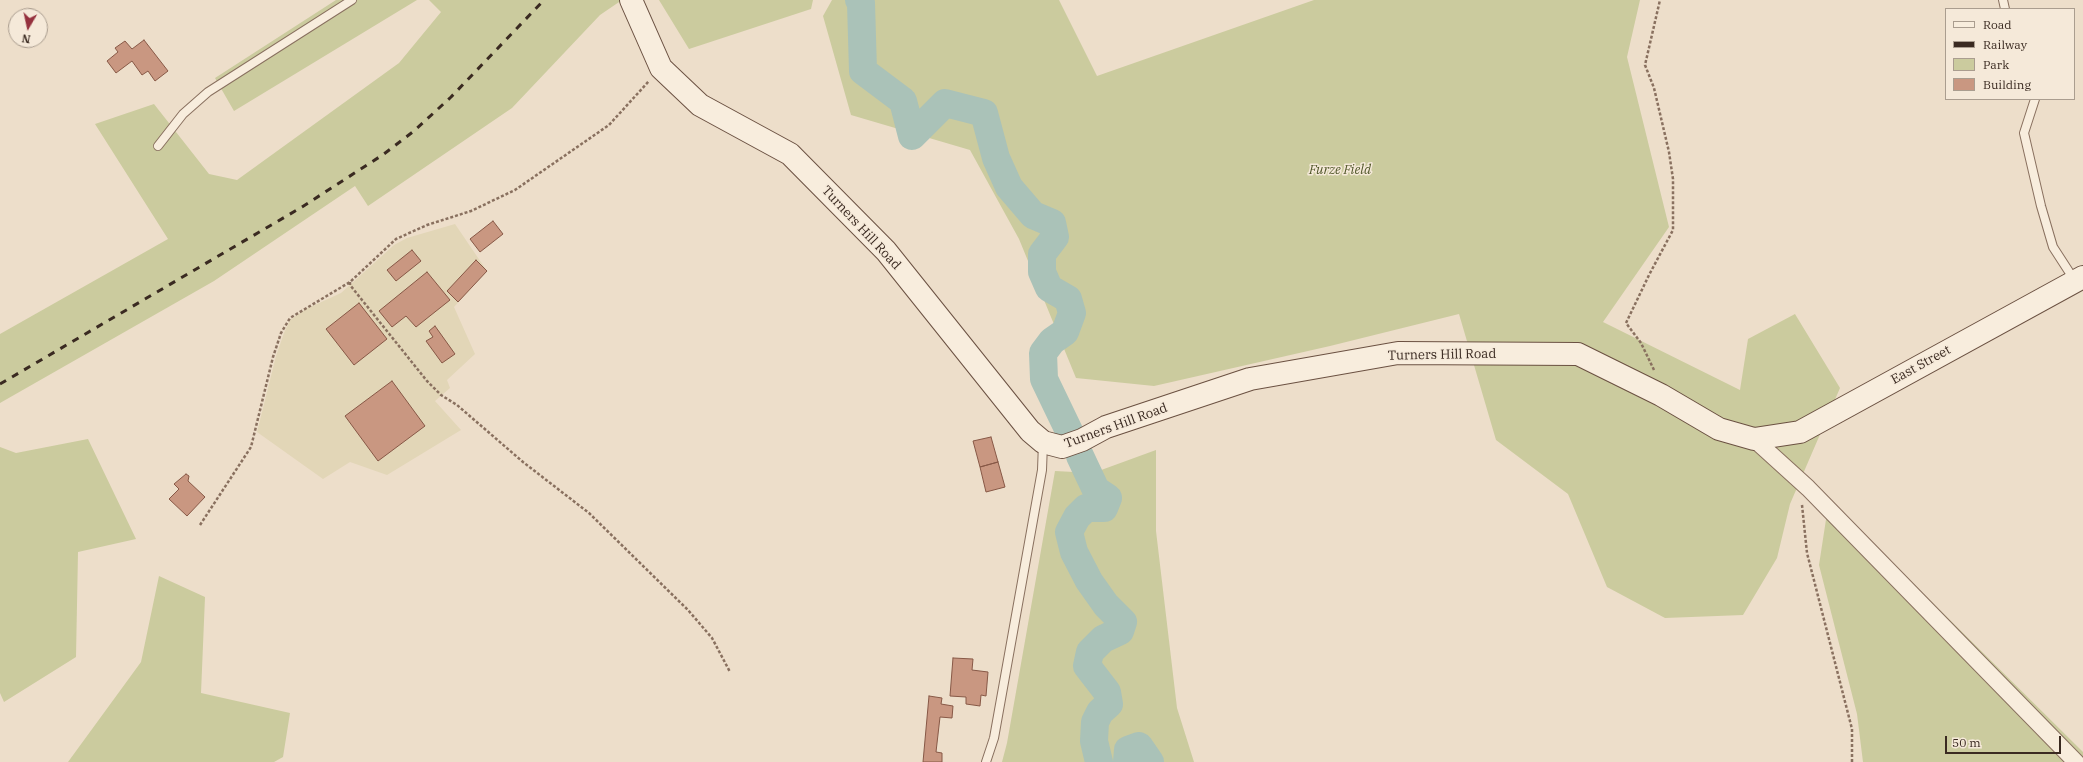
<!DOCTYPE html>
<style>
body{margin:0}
#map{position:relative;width:2083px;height:762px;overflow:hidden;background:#eddeca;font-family:"IBM Plex Serif",serif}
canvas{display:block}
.legend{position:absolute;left:1945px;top:8px;width:130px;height:92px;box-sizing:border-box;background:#f5e9d9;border:1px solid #aa9d8f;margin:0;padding:5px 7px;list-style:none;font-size:12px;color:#3a2a21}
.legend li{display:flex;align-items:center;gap:8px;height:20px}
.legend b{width:20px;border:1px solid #aa9d8f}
.north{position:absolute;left:8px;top:8px;width:40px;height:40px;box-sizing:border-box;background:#f5e9d9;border:1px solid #aa9d8f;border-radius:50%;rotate:189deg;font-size:11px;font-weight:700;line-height:16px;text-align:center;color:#3a2a21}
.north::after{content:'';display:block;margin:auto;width:14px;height:18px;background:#95313e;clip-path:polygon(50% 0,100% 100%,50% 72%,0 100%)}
.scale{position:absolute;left:1945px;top:736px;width:116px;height:18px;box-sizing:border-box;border:2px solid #3a2a21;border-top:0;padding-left:5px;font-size:12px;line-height:14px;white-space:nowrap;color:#3a2a21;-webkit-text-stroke:3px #f5e9d9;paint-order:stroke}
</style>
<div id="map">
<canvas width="2083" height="762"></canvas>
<ul class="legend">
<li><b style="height:5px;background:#f8eddd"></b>Road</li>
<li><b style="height:5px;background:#3a2a21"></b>Railway</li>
<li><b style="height:11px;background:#cbcb9e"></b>Park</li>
<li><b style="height:11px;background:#c99781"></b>Building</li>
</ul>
<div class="north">N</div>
<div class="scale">50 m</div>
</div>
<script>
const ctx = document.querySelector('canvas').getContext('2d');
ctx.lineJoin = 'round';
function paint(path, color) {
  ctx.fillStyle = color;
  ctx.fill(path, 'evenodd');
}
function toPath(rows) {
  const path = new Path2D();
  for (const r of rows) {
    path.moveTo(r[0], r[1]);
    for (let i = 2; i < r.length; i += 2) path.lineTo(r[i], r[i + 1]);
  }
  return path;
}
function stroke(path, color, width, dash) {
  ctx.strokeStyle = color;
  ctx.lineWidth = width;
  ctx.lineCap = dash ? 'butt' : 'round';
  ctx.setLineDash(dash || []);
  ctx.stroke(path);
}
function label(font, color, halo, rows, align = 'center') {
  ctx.font = font + ' "IBM Plex Serif",serif';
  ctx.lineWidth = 3;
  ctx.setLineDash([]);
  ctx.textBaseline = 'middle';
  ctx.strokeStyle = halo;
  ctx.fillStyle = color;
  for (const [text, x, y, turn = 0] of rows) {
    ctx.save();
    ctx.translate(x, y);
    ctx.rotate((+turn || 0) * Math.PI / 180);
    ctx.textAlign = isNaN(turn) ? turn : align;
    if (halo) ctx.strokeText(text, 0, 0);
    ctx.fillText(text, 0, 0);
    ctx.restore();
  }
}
const farmland = toPath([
 [455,224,487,271,454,307,475,354,447,380,450,388,435,401,461,430,387,475,350,462,323,479,257,432,276,356,284,333,290,320,306,309,341,293,394,245,407,238]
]);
const green = toPath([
 [336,0,417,0,234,111,215,78],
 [429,0,622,0,600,15,512,108,368,206,355,186,214,281,0,403,0,334,168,239,95,124,154,104,209,174,237,180,399,63,441,12],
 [659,0,813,0,811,9,689,49],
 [832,0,1059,0,1097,76,1314,0,1640,0,1627,57,1669,227,1603,322,1740,390,1748,339,1795,314,1840,388,1790,504,1777,558,1743,615,1665,618,1607,587,1568,494,1496,440,1459,314,1330,346,1154,386,1076,378,1019,239,970,150,851,115,823,16],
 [88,439,136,539,78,552,76,657,4,702,0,693,0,447,16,453],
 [1156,450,1156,531,1177,708,1194,762,1002,762,1007,743,1055,471,1093,473],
 [1829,500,2083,752,2083,762,1863,762,1857,714,1819,565],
 [159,576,205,597,201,693,290,713,283,757,274,762,68,762,141,662]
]);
const river = toPath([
 [859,0,861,3,863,71,903,101,912,136,945,103,984,113,996,158,1009,187,1033,215,1052,223,1055,237,1042,254,1042,272,1049,288,1068,299,1072,313,1065,332,1052,341,1043,353,1044,379,1069,431],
 [1080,456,1096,490,1108,498,1104,508,1086,508,1077,517,1069,532,1074,552,1089,581,1106,605,1123,622,1120,631,1103,639,1090,652,1087,666,1107,692,1109,704,1100,712,1095,722,1094,741,1099,762],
 [1127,762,1128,750,1139,746,1150,762]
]);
const building = toPath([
 [144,40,168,71,155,81,148,71,142,75,132,61,116,73,107,61,118,52,115,48,125,41,132,49,144,40],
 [493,221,503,234,480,252,470,239,493,221],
 [412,250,421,261,396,281,387,270,412,250],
 [476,260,487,271,458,302,447,291,476,260],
 [427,272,450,300,416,327,406,316,392,327,379,311,427,272],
 [359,303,387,339,354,365,326,329,359,303],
 [435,326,455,354,442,363,426,341,433,337,429,331,435,326],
 [392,381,425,426,378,461,345,416,392,381],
 [991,437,998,462,980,467,973,441,991,437],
 [998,462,1005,487,986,492,980,467,998,462],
 [186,474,189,476,188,481,205,497,187,516,169,499,179,489,174,484,186,474],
 [953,658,973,659,972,670,988,672,986,696,981,695,980,706,966,704,966,697,950,696,953,658],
 [929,696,942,698,941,704,953,706,952,718,940,717,936,752,942,753,942,762,923,762,929,696]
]);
const path = toPath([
 [350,282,350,285,427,381,441,395,457,405,523,462,589,513,688,610,712,638,730,672],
 [1654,370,1641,343,1626,323,1649,275,1673,230,1673,179,1669,152,1654,88,1645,65,1660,0],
 [1802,505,1807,553,1852,729,1852,762],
 [200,525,251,447,273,357,281,333,290,318,350,282,396,239,427,225,471,211,515,190,609,125,649,81]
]);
const lane = toPath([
 [2003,0,2005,9],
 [2035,99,2024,133,2041,206,2053,247,2075,281],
 [158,146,183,114,208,92,352,0],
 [986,762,994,738,1042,470,1043,443]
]);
const street = toPath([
 [1754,439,1808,488,2076,762]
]);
const secondary = toPath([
 [631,0,661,68,700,105,790,154,886,251,1030,431,1043,442,1062,447,1082,440,1106,427,1250,379,1398,353,1578,354,1661,395,1719,429,1754,439,1800,432,2083,277]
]);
const rail = toPath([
 [0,384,302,207,384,154,414,131,451,97,544,0]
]);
const parkNames = [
 ["Furze Field",1340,170]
];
const streetNames = [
 ["Turners Hill Road",861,228,47],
 ["Turners Hill Road",1442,355,-1],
 ["East Street",1921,365,-29],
 ["Turners Hill Road",1116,426,-20]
];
paint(farmland, '#e2d6b7');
paint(green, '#cbcb9e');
stroke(river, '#aac2b8', 28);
paint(building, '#c99781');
stroke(building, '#875846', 1);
stroke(lane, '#89705f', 10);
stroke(street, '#89705f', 18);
stroke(secondary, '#6b5142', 24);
stroke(path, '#89705f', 2.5, [3, 2]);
stroke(lane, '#f8eddd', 8);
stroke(street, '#f8eddd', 16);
stroke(secondary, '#f8eddd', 22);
stroke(rail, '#3a2a21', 3, [7, 7]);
label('italic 13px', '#505629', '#f5e9d9', parkNames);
label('13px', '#3a2a21', '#f5e9d9', streetNames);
</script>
